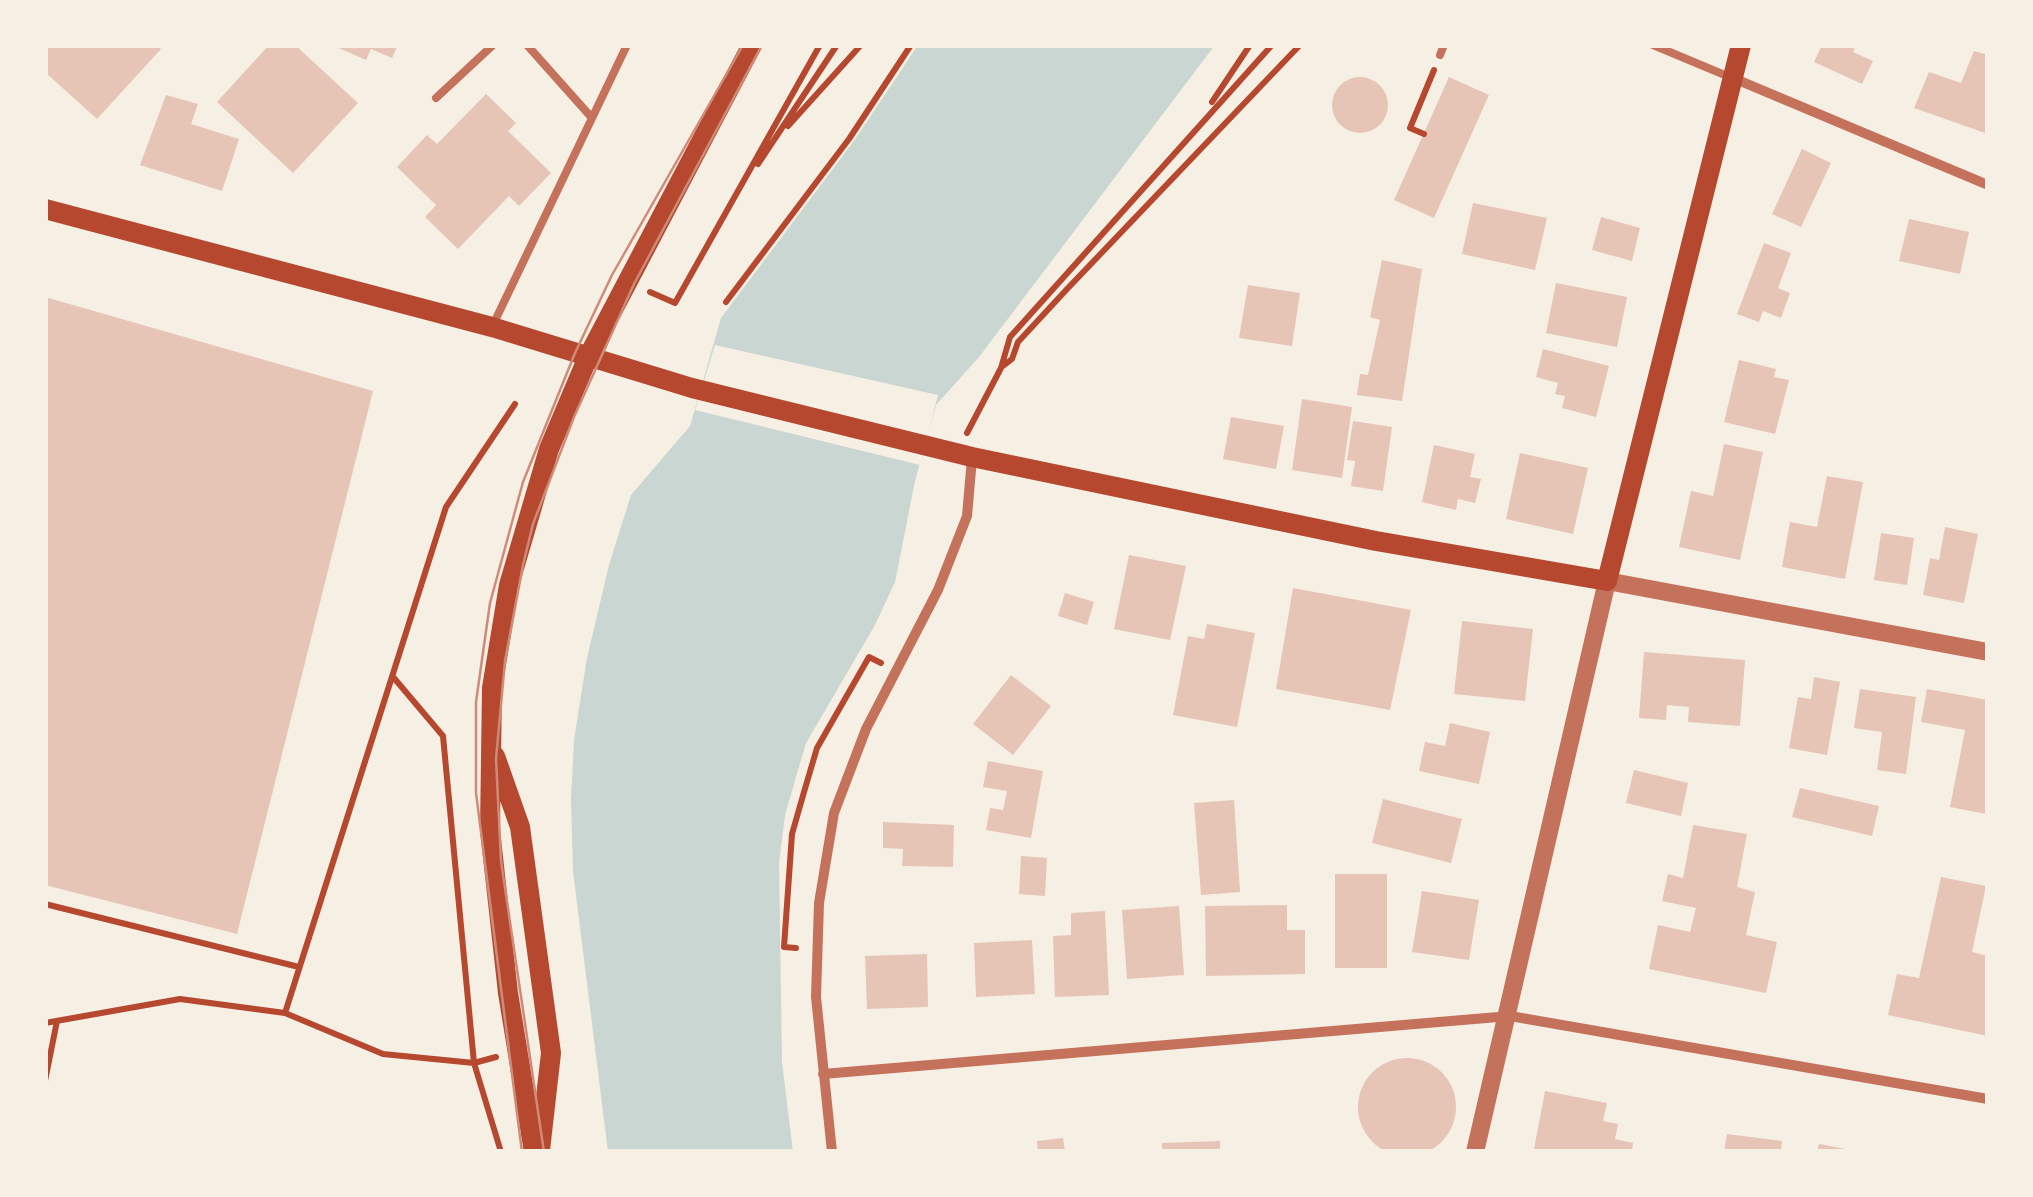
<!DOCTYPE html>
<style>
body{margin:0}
#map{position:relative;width:2033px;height:1197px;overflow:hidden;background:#f6efe4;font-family:"Noto Sans",sans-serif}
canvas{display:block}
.frame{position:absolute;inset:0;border:48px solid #f6efe4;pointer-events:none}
</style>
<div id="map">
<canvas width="2033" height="1197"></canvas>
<div class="frame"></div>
</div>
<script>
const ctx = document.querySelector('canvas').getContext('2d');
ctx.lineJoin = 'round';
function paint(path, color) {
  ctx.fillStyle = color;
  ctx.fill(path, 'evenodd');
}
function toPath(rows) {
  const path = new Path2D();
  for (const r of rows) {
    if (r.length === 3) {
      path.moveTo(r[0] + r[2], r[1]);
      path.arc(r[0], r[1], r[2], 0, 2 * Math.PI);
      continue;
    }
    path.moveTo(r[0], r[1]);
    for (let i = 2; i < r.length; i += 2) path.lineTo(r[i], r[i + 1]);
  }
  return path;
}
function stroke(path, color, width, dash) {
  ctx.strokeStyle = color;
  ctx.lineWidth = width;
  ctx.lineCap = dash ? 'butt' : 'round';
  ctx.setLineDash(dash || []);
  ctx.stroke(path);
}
const water = toPath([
 [918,45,1215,45,979,357,936,405,915,481,895,582,875,625,806,743,785,815,779,863,782,1062,793,1152,608,1152,573,871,571,799,574,740,587,658,609,565,631,495,690,426,721,318,856,138]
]);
const pier = toPath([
 [715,345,938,395,920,465,695,410]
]);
const building = toPath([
 [45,45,157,45,161,49,97,119,45,72],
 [269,45,295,45,358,103,293,173,217,102],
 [332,45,398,45,392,58,371,49,366,60],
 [1822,45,1856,45,1853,52,1873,61,1862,84,1814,62],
 [1974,51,1988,55,1988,134,1914,108,1929,72,1961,83],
 [1449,77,1489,95,1434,218,1394,200],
 [1360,105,28],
 [486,94,516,123,508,131,551,173,519,206,509,196,458,249,425,217,436,205,397,167,427,135,437,144],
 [166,95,198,104,191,124,239,139,222,191,140,165],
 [1802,149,1831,163,1801,227,1772,214],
 [1473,203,1547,218,1535,270,1462,254],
 [1601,217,1640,228,1632,261,1592,250],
 [1909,219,1969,232,1960,274,1899,261],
 [1764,243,1791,253,1778,288,1790,293,1781,318,1763,311,1759,322,1737,314],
 [1382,260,1422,269,1402,401,1357,395,1360,374,1368,375,1380,320,1370,317],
 [1556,283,1627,297,1617,347,1546,333],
 [1248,285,1300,293,1292,346,1239,338],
 [45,297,373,391,237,934,45,885],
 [1543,349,1609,366,1596,417,1562,408,1565,396,1555,394,1558,383,1536,377],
 [1739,360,1776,369,1774,377,1789,380,1775,434,1724,422],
 [1302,399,1352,407,1342,478,1292,470],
 [1231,417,1284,426,1276,469,1223,459],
 [1353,421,1392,427,1383,491,1351,486,1355,461,1347,460],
 [1724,444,1763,452,1740,560,1679,547,1691,491,1713,496],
 [1434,445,1475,454,1470,477,1481,479,1475,503,1458,499,1456,510,1422,502],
 [1520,453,1588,468,1573,534,1506,519],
 [1827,476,1863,482,1845,579,1782,567,1790,522,1817,527],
 [1945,527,1978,534,1964,603,1923,595,1930,558,1939,560],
 [1881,533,1914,538,1907,585,1874,580],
 [1129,555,1186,566,1170,640,1114,629],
 [1293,588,1411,610,1390,710,1276,689],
 [1065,593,1094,602,1087,625,1058,616],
 [1462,621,1533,629,1525,701,1454,694],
 [1207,624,1255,633,1237,727,1173,715,1188,636,1204,639],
 [1644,652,1745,660,1740,726,1688,722,1689,707,1667,705,1666,720,1639,718],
 [1011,675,1051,706,1013,755,973,724],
 [1814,677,1840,682,1827,755,1789,748,1798,697,1811,699],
 [1860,689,1916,697,1906,774,1877,770,1882,732,1854,728],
 [1927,689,1988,700,1986,814,1950,807,1965,730,1921,722],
 [1450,723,1490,732,1479,784,1419,771,1425,742,1445,746],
 [988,761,1043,771,1031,838,986,830,990,808,1003,810,1007,791,983,787],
 [1634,770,1688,783,1681,816,1626,803],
 [1800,788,1879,806,1872,836,1792,817],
 [1383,799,1462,819,1451,863,1372,843],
 [1234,800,1240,892,1201,895,1194,803],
 [883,822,954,825,953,867,902,866,903,849,883,848],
 [1693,825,1747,834,1737,887,1755,892,1746,935,1777,942,1766,993,1649,969,1658,925,1690,932,1696,908,1662,901,1668,874,1683,878],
 [1021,856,1047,858,1045,896,1019,894],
 [1335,874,1387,874,1387,968,1335,968],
 [1941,877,1986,886,1972,952,1988,956,1988,1036,1888,1015,1897,974,1919,978],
 [1422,891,1479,900,1469,960,1412,952],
 [1287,905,1287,930,1305,930,1305,974,1206,976,1205,906],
 [1179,906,1184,975,1127,979,1122,910],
 [1105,911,1109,995,1055,997,1053,936,1071,935,1071,913],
 [1032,940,1035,994,976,997,974,943],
 [927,954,928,1007,867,1009,865,956],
 [1407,1107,49],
 [1545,1091,1607,1103,1603,1121,1618,1124,1615,1139,1633,1143,1632,1152,1534,1149],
 [1727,1134,1782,1141,1781,1152,1724,1152],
 [1063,1138,1065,1152,1038,1152,1037,1141],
 [1220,1141,1220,1152,1162,1152,1162,1143],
 [1819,1144,1851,1150,1851,1152,1817,1152]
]);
const path = toPath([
 [1212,102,1250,45],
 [788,126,861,45],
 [1424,134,1410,128,1434,70],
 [758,164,837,45],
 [650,292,675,303,820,45],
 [726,302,849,139,911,45],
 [1003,366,1012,359,1018,342,1068,288,1300,45],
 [967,433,1001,368,1010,337,1272,45],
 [394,678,443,736,474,1063,501,1152],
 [45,904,299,967],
 [796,948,784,947,792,834,804,792,817,748,869,657,881,663],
 [285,1013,446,507,515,404],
 [45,1023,180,999,285,1013,383,1054,474,1063,496,1057],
 [45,1081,57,1021]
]);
const service = toPath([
 [527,45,592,118],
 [1653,45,1732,78],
 [1440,55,1444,45],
 [436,98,493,45],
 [492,327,627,45]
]);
const minor = toPath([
 [1733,78,1988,185],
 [823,1074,1510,1016,1988,1099],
 [832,1152,816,997,819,903,834,813,866,729,938,590,967,516,972,458]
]);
const tertiary = toPath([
 [1475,1152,1607,581,1988,652]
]);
const secondary = toPath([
 [45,209,492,327,692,388,972,457,1376,541,1607,581,1741,45],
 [495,756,520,827,551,1053,540,1150],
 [534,1152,508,993,490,830,492,688,509,585,549,449,588,357,752,45]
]);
const tram = toPath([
 [522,1152,476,793,476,702,490,603,523,482,575,353,612,275,743,45],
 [544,1152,501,861,496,759,505,661,523,565,533,524,574,417,634,284,762,45]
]);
paint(water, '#c9d6d2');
paint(pier, '#f6efe4');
paint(building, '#e6c5b7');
stroke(path, '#b5482f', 6);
stroke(service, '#c5725c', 8);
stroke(minor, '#c5725c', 10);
stroke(tertiary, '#c5725c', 18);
stroke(secondary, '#b5482f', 20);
stroke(tram, '#cf8b77', 2.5);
</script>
